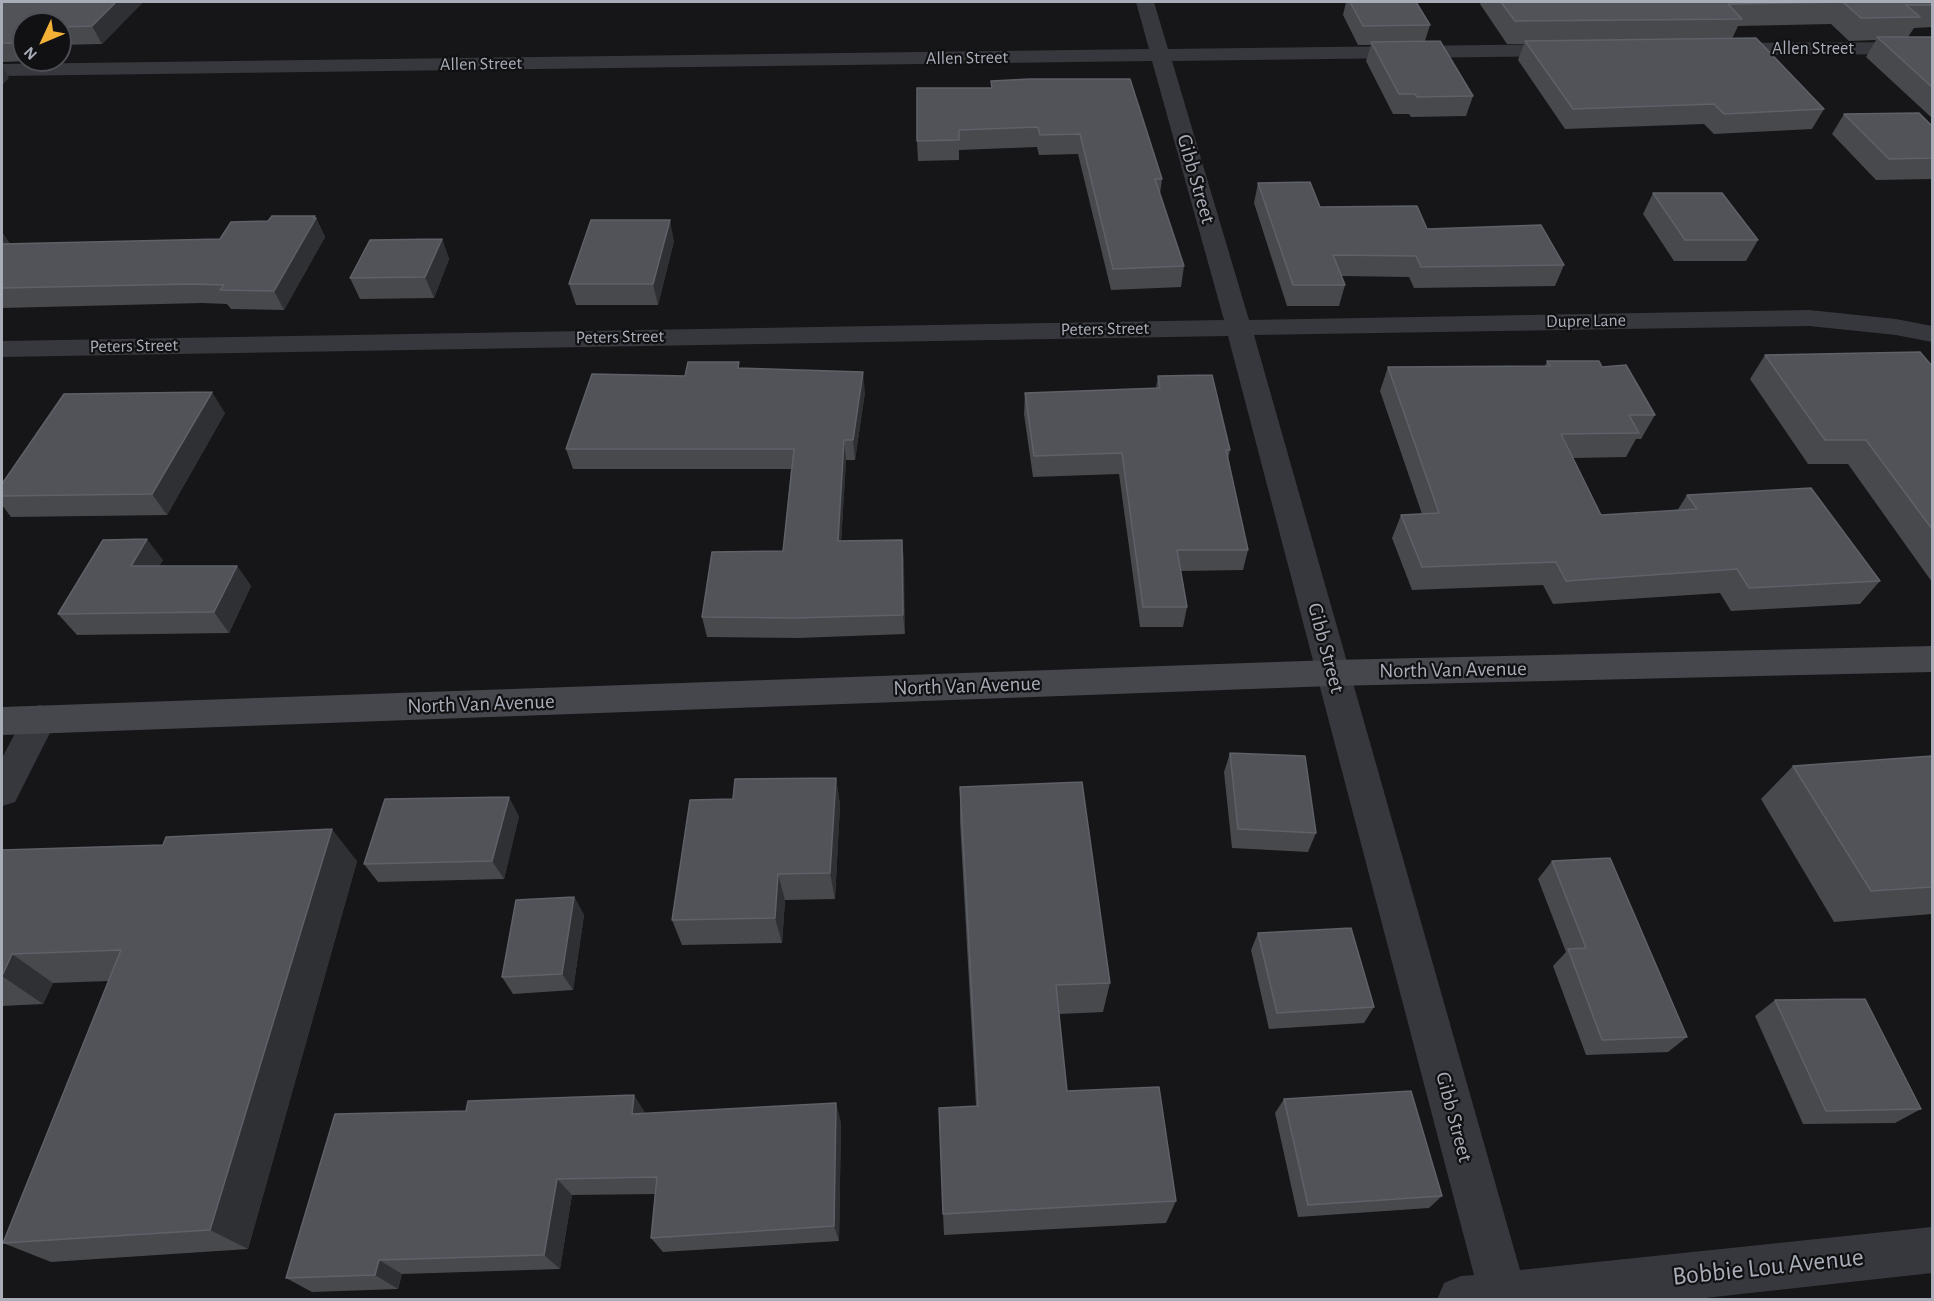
<!DOCTYPE html>
<style>
body{margin:0}
#map{position:relative;width:1934px;height:1301px;overflow:hidden;background:#161618;font-family:"Alegreya Sans",sans-serif}
canvas{display:block}
.frame{position:absolute;inset:0;border:3px solid #a8adb8;pointer-events:none}
.north{position:absolute;left:12px;top:12px;width:60px;height:60px;box-sizing:border-box;background:#111113;border:2px solid #4d4f55;border-radius:50%;rotate:226deg;font-size:16px;font-weight:700;line-height:24px;text-align:center;color:#a8adb8}
.north::after{content:'';display:block;margin:auto;width:21px;height:27px;background:#f2b134;clip-path:polygon(50% 0,100% 100%,50% 72%,0 100%)}
</style>
<div id="map">
<canvas width="1934" height="1301"></canvas>
<div class="frame"></div>
<div class="north">N</div>
</div>
<script>
const ctx = document.querySelector('canvas').getContext('2d');
ctx.lineJoin = 'round';
function toPath(rows) {
  const path = new Path2D();
  for (const r of rows) {
    path.moveTo(r[0], r[1]);
    for (let i = 2; i < r.length; i += 2) path.lineTo(r[i], r[i + 1]);
  }
  return path;
}
function paint(path, color) {
  ctx.fillStyle = color;
  ctx.fill(path, 'evenodd');
}
function stroke(path, color, width, dash) {
  ctx.strokeStyle = color;
  ctx.lineWidth = width;
  ctx.lineCap = dash ? 'butt' : 'round';
  ctx.setLineDash(dash || []);
  ctx.stroke(path);
}
function label(font, color, halo, rows, align = 'center') {
  ctx.font = font + ' "Alegreya Sans",sans-serif';
  ctx.lineWidth = 4.5;
  ctx.setLineDash([]);
  ctx.textBaseline = 'middle';
  ctx.strokeStyle = halo;
  ctx.fillStyle = color;
  for (const [text, x, y, turn = 0] of rows) {
    ctx.save();
    ctx.translate(x, y);
    ctx.rotate((+turn || 0) * Math.PI / 180);
    ctx.textAlign = isNaN(turn) ? turn : align;
    if (halo) ctx.strokeText(text, 0, 0);
    ctx.fillText(text, 0, 0);
    ctx.restore();
  }
}
const street = toPath([
 [1136,2,1154,2,1168,49,1565,44,1572,46,1575,50,1572,54,1565,56,1172,61,1249,320,1809,310,1896,319,1932,326,1932,342,1896,335,1809,326,1254,335,1520,1270,1932,1227,1932,1273,1687,1300,1437,1300,1444,1283,1461,1276,1474,1275,1228,336,2,357,2,341,1224,320,1152,61,2,76,2,64,1149,49,1136,2],
 [1932,42,1932,54,1721,55,1714,53,1711,49,1714,45,1721,43,1932,42],
 [40,705,52,709,57,719,15,802,2,806,2,758,28,709,40,705]
]);
const secondary = toPath([
 [1932,646,1932,672,1332,686,2,735,2,707,1332,660,1932,646]
]);
const wall = toPath([
 [2,2,143,2,102,44,60,45,60,24,24,24,24,60,27,60,26,61,2,62],
 [1346,2,1416,2,1430,25,1425,41,1473,96,1466,116,1411,117,1409,114,1393,114,1366,61,1371,45,1358,45,1343,15],
 [1481,2,1932,2,1932,27,1914,28,1908,37,1932,37,1932,118,1866,57,1876,40,1849,41,1831,24,1738,26,1732,39,1824,109,1812,129,1714,134,1704,124,1565,129,1518,60,1524,44,1507,44,1480,4],
 [991,81,1162,179,1160,194,1184,266,1181,287,1111,290,1078,154,1039,155,1037,147,959,150,959,160,918,161,917,141,991,88],
 [1844,114,1932,126,1932,179,1876,180,1832,134],
 [1258,183,1320,207,1427,229,1564,265,1555,286,1414,288,1409,277,1341,276,1345,285,1339,306,1287,306,1254,203],
 [1653,193,1758,240,1746,261,1674,261,1643,214],
 [316,218,325,237,284,310,231,309,227,304,202,303,2,308,2,232,10,244,220,239,268,221],
 [442,239,449,259,434,298,360,299,350,278],
 [674,241,658,305,576,305,569,284],
 [1765,355,1932,366,1932,582,1848,464,1808,464,1750,379],
 [1547,361,1602,367,1655,415,1641,439,1636,439,1626,457,1573,458,1601,515,1677,511,1687,495,1880,581,1860,604,1731,611,1720,593,1553,604,1543,585,1412,590,1392,538,1401,515,1422,514,1380,391,1388,367,1545,366],
 [740,368,865,392,855,460,846,460,841,541,902,540,905,634,798,638,707,637,702,617,783,551,791,469,573,469,566,449,685,376],
 [1158,376,1230,450,1228,459,1248,550,1243,570,1181,571,1187,607,1183,627,1140,627,1119,474,1033,477,1024,414,1025,393,1156,388],
 [225,413,167,515,11,517,2,505,2,484],
 [163,560,159,566,237,566,251,586,229,633,77,635,58,614],
 [1230,753,1316,833,1308,852,1232,848,1224,772],
 [1932,756,1932,914,1834,922,1761,799,1793,766],
 [836,778,840,805,835,899,785,900,782,943,682,945,672,920,733,799],
 [960,787,1110,983,1103,1012,1059,1014,1067,1091,1176,1201,1166,1223,944,1235,943,1214,976,1106,960,822],
 [519,816,504,879,378,882,364,864],
 [2,850,357,861,248,1249,51,1262,3,1243,109,981,53,983,43,1004,2,1006],
 [1552,861,1687,1037,1668,1052,1586,1055,1553,966,1566,952,1538,879],
 [574,897,584,915,573,990,513,994,502,977],
 [1258,933,1374,1007,1364,1023,1269,1029,1251,950],
 [1775,1000,1921,1109,1895,1123,1803,1124,1755,1016],
 [1284,1099,1442,1196,1429,1208,1298,1217,1275,1113],
 [646,1114,841,1122,839,1241,663,1252,651,1238,655,1194,572,1195,560,1269,402,1274,398,1289,312,1292,286,1278]
]);
const shadedWall = toPath([
 [116,2,143,2,102,44,92,26],
 [24,34,24,58,15,43],
 [2,67,9,78,2,85],
 [315,216,325,237,284,310,274,291],
 [670,220,674,241,658,305,653,284],
 [2,232,13,248,2,261],
 [442,239,449,259,434,298,425,277],
 [863,372,865,392,855,460,853,440],
 [212,392,225,413,167,515,152,494],
 [844,440,846,460,840,561,838,541],
 [147,539,163,560,147,587,131,566],
 [902,540,904,559,905,634,903,615],
 [237,566,251,586,229,633,214,612],
 [836,778,840,805,835,899,830,873],
 [509,797,519,816,504,879,492,861],
 [332,829,357,861,248,1249,210,1230],
 [778,874,785,900,782,943,775,918],
 [574,897,584,915,573,990,562,974],
 [12,954,53,983,43,1004,2,976],
 [634,1095,646,1114,632,1114],
 [836,1103,841,1122,839,1241,834,1226],
 [557,1179,572,1195,560,1269,544,1255],
 [379,1260,402,1274,398,1289,375,1275]
]);
const building = toPath([
 [2,2,116,2,92,26,60,27,60,24,24,24,24,34,15,43,2,43,2,2],
 [1350,2,1416,2,1430,25,1363,26,1350,2],
 [1501,2,1932,2,1932,5,1906,5,1920,17,1861,18,1843,2,1728,4,1742,19,1515,21,1501,2],
 [1877,37,1932,37,1932,87,1877,37],
 [1756,38,1824,109,1724,114,1714,104,1573,109,1525,41,1756,38],
 [1440,41,1473,96,1417,97,1415,94,1399,94,1371,42,1440,41],
 [1030,79,1130,79,1162,179,1155,179,1184,266,1113,269,1080,134,1040,135,1038,127,959,130,959,140,917,141,917,88,992,88,991,81,1030,79],
 [1919,113,1932,126,1932,158,1889,159,1844,114,1919,113],
 [1310,182,1320,207,1417,206,1427,229,1541,225,1564,265,1421,267,1416,256,1333,255,1345,285,1293,285,1258,183,1310,182],
 [1653,193,1722,193,1758,240,1685,240,1653,193],
 [272,216,315,216,313,218,316,218,274,291,220,290,224,285,191,284,2,288,2,244,220,239,231,222,268,221,272,216],
 [591,220,670,220,653,284,569,284,591,220],
 [442,239,425,277,350,278,370,240,442,239],
 [1920,352,1932,366,1932,529,1866,440,1825,440,1765,355,1920,352],
 [1547,361,1599,361,1602,367,1626,365,1655,415,1629,415,1639,433,1561,434,1601,515,1697,509,1687,495,1811,488,1880,581,1749,588,1737,569,1566,581,1556,562,1422,567,1401,515,1439,513,1388,367,1550,366,1547,361],
 [688,362,739,362,738,368,863,372,853,440,844,440,838,541,902,540,903,615,795,618,702,617,712,552,783,551,794,449,566,449,592,374,685,376,688,362],
 [1212,375,1230,450,1226,450,1248,550,1177,550,1187,607,1143,607,1122,453,1034,456,1025,393,1160,388,1158,376,1212,375],
 [212,392,152,494,2,496,2,484,64,394,212,392],
 [147,539,131,566,237,566,214,612,58,614,103,540,147,539],
 [1230,753,1305,756,1316,833,1238,829,1230,753],
 [1932,756,1932,887,1871,891,1793,766,1932,756],
 [836,778,830,873,778,874,775,918,672,920,690,800,733,799,735,779,836,778],
 [1082,782,1110,983,1056,985,1067,1091,1159,1087,1176,1201,943,1214,939,1108,978,1106,960,787,1082,782],
 [509,797,492,861,364,864,385,799,509,797],
 [332,829,210,1230,3,1243,121,950,12,954,2,976,2,850,163,845,166,837,332,829],
 [1610,858,1687,1037,1602,1040,1568,949,1586,948,1552,861,1610,858],
 [574,897,562,974,502,977,516,900,574,897],
 [1351,928,1374,1007,1277,1013,1258,933,1351,928],
 [1865,999,1921,1109,1826,1111,1775,1000,1865,999],
 [1411,1091,1442,1196,1308,1205,1284,1099,1411,1091],
 [634,1095,632,1114,836,1103,834,1226,651,1238,657,1177,557,1179,544,1255,379,1260,375,1275,286,1278,335,1114,466,1111,468,1101,634,1095]
]);
const farStreetnames = [
 ["Allen Street",1813,49],
 ["Allen Street",967,58,-1],
 ["Allen Street",481,64,-1],
 ["Dupre Lane",1586,321,-1],
 ["Peters Street",1105,329,-1],
 ["Peters Street",620,337,-1],
 ["Peters Street",134,346,-1]
];
const streetNames = [
 ["Gibb Street",1196,179,74],
 ["Gibb Street",1326,648,75],
 ["North Van Avenue",1453,670,-1],
 ["North Van Avenue",967,686,-2],
 ["North Van Avenue",481,704,-2],
 ["Gibb Street",1454,1117,75]
];
const nearStreetnames = [
 ["Bobbie Lou Avenue",1768,1267,-6]
];
paint(street, '#37383d');
paint(secondary, '#45474d');
paint(wall, '#47494d');
paint(shadedWall, '#2f3033');
paint(building, '#525359');
stroke(building, '#5f6168', 1.5);
label('18px', '#a8adb8', '#111113', farStreetnames);
label('21px', '#a8adb8', '#111113', streetNames);
label('26px', '#a8adb8', '#111113', nearStreetnames);
</script>
